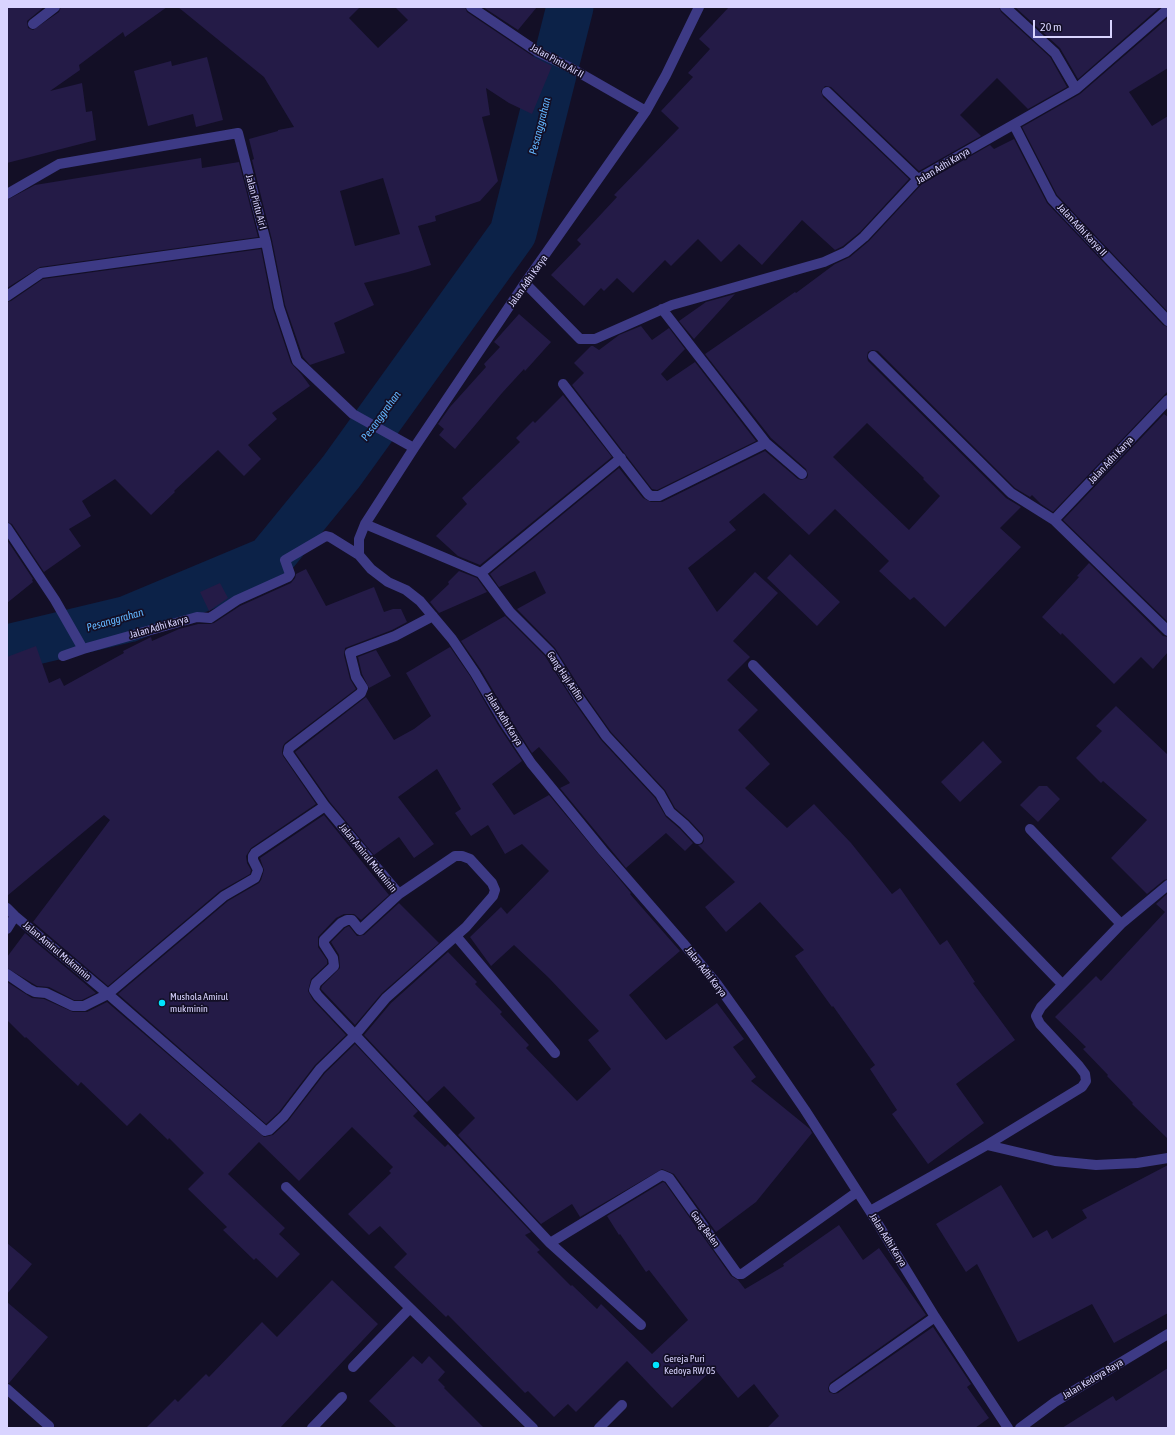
<!DOCTYPE html>
<style>
body{margin:0}
#map{position:relative;width:1175px;height:1435px;overflow:hidden;background:#130f26;font-family:"Asap Condensed",sans-serif}
canvas{display:block}
.frame{position:absolute;inset:0;border:8px solid #d9d4ff;pointer-events:none}
.scale{position:absolute;left:1033px;top:20px;width:79px;height:18px;box-sizing:border-box;border:2px solid #d9d4ff;border-top:0;padding-left:5px;font-size:12px;line-height:14px;white-space:nowrap;color:#d9d4ff;-webkit-text-stroke:3px #130f26;paint-order:stroke}
</style>
<div id="map">
<canvas width="1175" height="1435"></canvas>
<div class="frame"></div>
<div class="scale">20 m</div>
</div>
<script>
const ctx = document.querySelector('canvas').getContext('2d');
ctx.lineJoin = 'round';
function toPath(rows) {
  const path = new Path2D();
  for (const r of rows) {
    path.moveTo(r[0], r[1]);
    for (let i = 2; i < r.length; i += 2) path.lineTo(r[i], r[i + 1]);
  }
  return path;
}
function stroke(path, color, width, dash) {
  ctx.strokeStyle = color;
  ctx.lineWidth = width;
  ctx.lineCap = dash ? 'butt' : 'round';
  ctx.setLineDash(dash || []);
  ctx.stroke(path);
}
function paint(path, color) {
  ctx.fillStyle = color;
  ctx.fill(path, 'evenodd');
}
function label(font, color, halo, rows, align = 'center') {
  ctx.font = font + ' "Asap Condensed",sans-serif';
  ctx.lineWidth = 3.5;
  ctx.setLineDash([]);
  ctx.textBaseline = 'middle';
  ctx.strokeStyle = halo;
  ctx.fillStyle = color;
  for (const [text, x, y, turn = 0] of rows) {
    ctx.save();
    ctx.translate(x, y);
    ctx.rotate((+turn || 0) * Math.PI / 180);
    ctx.textAlign = isNaN(turn) ? turn : align;
    if (halo) ctx.strokeText(text, 0, 0);
    ctx.fillText(text, 0, 0);
    ctx.restore();
  }
}
const river = toPath([
 [7,648,128,619,269,560,341,472,513,233,570,7]
]);
const building = toPath([
 [7,7,44,7,27,21,28,28,33,30,59,12,61,7,167,7,125,37,123,32,79,65,80,70,50,91,82,83,86,112,92,111,96,140,7,163],
 [178,7,360,7,349,18,378,48,408,20,395,7,465,7,467,12,534,57,552,66,532,114,509,103,486,88,490,115,482,117,498,181,480,201,435,216,436,221,418,226,431,265,408,272,364,283,374,305,334,323,345,353,310,365,303,357,285,305,272,240,252,160,254,159,249,139,278,131,278,130,294,127,264,77],
 [383,178,400,234,355,246,340,191],
 [483,7,537,7,518,30],
 [729,7,999,7,1001,12,1050,57,1067,87,1028,109,997,78,960,115,981,136,919,171,831,87,825,86,821,91,823,97,909,179,860,232,843,246,835,250,802,220,762,265,739,244,721,262,698,239,671,266,665,260,633,293,617,278,604,291,601,288,584,306,551,275,581,244,577,240,617,197,614,195,679,128,661,111,693,77,688,73,710,49,699,39],
 [1015,7,1160,7,1078,79,1060,48],
 [1168,18,1168,68,1129,92,1152,126,1168,116,1168,312,1057,195,1022,127,1080,94],
 [207,57,223,120,196,127,193,114,148,126,134,71,171,61,172,66],
 [1014,139,1047,203,1163,325,1168,327,1168,391,1053,512,1041,504,1032,495,1030,497,1015,488,878,351,872,350,868,352,867,357,868,361,1006,498,1021,507,1000,528,1021,547,945,627,914,597,910,600,879,571,889,561,835,509,809,535,764,493,729,522,736,530,688,568,717,612,755,572,778,593,733,641,750,657,727,680,758,710,738,730,770,764,745,788,787,828,814,804,851,843,892,894,900,888,940,945,947,940,975,982,973,983,1015,1040,956,1084,984,1123,928,1164,892,1114,897,1110,870,1069,875,1065,833,1006,832,1007,795,956,804,950,760,902,726,932,705,907,735,882,698,845,702,844,704,841,703,835,689,820,675,808,665,790,611,732,582,691,555,648,517,609,546,593,535,571,499,587,490,574,619,468,643,498,651,502,662,502,765,451,798,479,801,480,807,478,808,475,806,469,771,438,705,354,795,292,796,293,835,264,850,257,869,241,922,184,990,145,994,149],
 [867,423,924,478,923,479,940,496,909,530,833,457],
 [201,158,202,168,239,162,258,237,40,267,7,288,7,200,35,185],
 [261,249,273,309,291,363,302,375,310,386,272,413,277,419,248,445,261,459,244,476,218,450,174,491,175,492,151,515,115,479,82,501,91,516,69,529,81,546,44,572,12,524,7,522,7,302,11,301,43,279],
 [735,294,694,339,679,321,706,302],
 [519,314,551,342,525,371,524,369,502,393,455,449,439,435,444,429,438,424,450,407,486,367,484,364,500,347,494,342],
 [641,326,652,340,669,328,685,349,661,374,667,381,695,362,756,441,657,490,652,489,572,385,584,373,574,363,591,346,593,346,599,350,619,335],
 [563,395,612,457,480,565,458,556,436,536,467,504,462,498,520,442,516,438,533,421,535,423],
 [1164,414,1168,417,1168,622,1063,520],
 [7,540,33,579,32,580,33,582,7,603],
 [790,554,840,602,817,626,767,578],
 [1089,563,1163,636,1168,637,1168,652,1153,669,1141,657,1114,684,1062,633,1061,635,1042,617,1079,577,1077,576],
 [306,569,326,606,374,587,384,612,393,609,401,609,407,622,392,630,345,648,344,655,350,679,356,689,285,743,283,746,282,752,283,756,316,804,251,848,246,856,247,863,251,870,250,874,220,891,108,986,33,922,110,820,104,815,7,896,7,657,36,646,49,683,60,678,64,686,124,653,123,651,151,637,152,641,179,629,198,624,210,624,214,623,240,606,291,583,295,578,296,574],
 [459,571,477,578,487,592,439,613,430,602,449,584,448,582],
 [220,583,228,598,209,611,200,592],
 [505,616,545,656,572,699,601,740,655,798,666,817,680,829,693,843,685,851,666,833,626,868,560,788,570,783,566,778,539,747,532,753,510,719,481,670,461,641],
 [450,647,470,676,498,725,522,761,492,784,514,815,549,795,631,893,630,894,680,951,629,995,666,1040,717,1003,744,1039,733,1047,756,1077,751,1081,810,1129,812,1133,756,1202,716,1232,674,1174,662,1169,580,1217,572,1204,541,1224,458,1135,475,1118,444,1086,427,1102,364,1035,391,1003,448,952,477,982,475,984,502,1012,500,1014,529,1045,526,1048,577,1101,611,1069,588,1040,599,1031,549,978,514,945,491,966,470,937,501,907,507,914,549,871,522,844,505,854,488,825,471,836,455,813,461,809,437,769,398,797,434,844,414,858,399,837,374,855,330,802,295,752,366,697,394,740,414,729,431,716,406,673],
 [376,650,391,676,369,688,362,674,358,657],
 [1116,706,1168,755,1168,879,1164,880,1147,894,1111,858,1147,820,1103,781,1101,783,1076,758,1102,731,1096,726],
 [983,741,1002,762,960,802,941,782],
 [1039,786,1047,786,1060,799,1038,822,1020,805],
 [324,815,389,895,361,920,354,914,344,914,336,918,318,937,318,947,327,960,327,964,311,979,308,991,313,1000,346,1035,315,1065,279,1112,266,1124,118,994,228,901,259,883,261,880,264,870,260,858],
 [1168,893,1168,1139,1132,1104,1133,1103,1107,1076,1108,1075,1083,1049,1086,1047,1055,1017,1096,976,1101,981,1165,912,1156,904],
 [399,903,439,943,382,993,355,1025,321,989,322,986,340,968,339,955,331,942,345,928,349,926,357,936,364,935],
 [25,933,96,993,82,1000,74,1000,49,987,37,986,7,968,7,957],
 [7,982,32,998,44,999,73,1012,87,1012,107,1002,264,1137,273,1135,288,1121,325,1073,355,1044,418,1111,413,1116,445,1147,448,1144,531,1232,525,1235,540,1250,537,1252,571,1286,572,1285,597,1309,601,1304,652,1354,688,1320,649,1270,646,1272,620,1234,619,1235,607,1216,663,1182,665,1183,731,1276,738,1280,745,1289,784,1266,783,1264,839,1225,863,1260,879,1248,926,1315,830,1383,828,1388,829,1392,834,1394,838,1393,933,1327,971,1384,967,1387,989,1418,975,1428,767,1428,779,1416,754,1384,738,1398,714,1368,672,1408,627,1361,576,1412,568,1404,554,1417,528,1391,525,1393,448,1315,446,1317,394,1267,407,1254,380,1226,369,1235,348,1214,391,1173,389,1171,393,1167,352,1127,299,1181,259,1142,228,1174,285,1228,279,1234,300,1254,277,1278,256,1258,254,1260,223,1230,227,1227,188,1189,204,1173,169,1138,168,1140,140,1113,127,1126,81,1082,78,1086,26,1037,25,1038,7,1020],
 [1168,1165,1168,1313,1114,1343,1092,1304,1018,1342,977,1264,966,1272,936,1224,1001,1185,1033,1238,1047,1230,1052,1239,1087,1218,1082,1210],
 [7,1243,32,1264,7,1294],
 [332,1280,378,1324,280,1428,146,1428,175,1399,178,1402,206,1374,209,1377,262,1322,277,1337],
 [7,1302,48,1337,9,1383,7,1383],
 [413,1356,422,1364,429,1356,445,1372,438,1380,445,1387,444,1388,484,1428,397,1428,369,1401],
 [1168,1368,1168,1428,1062,1428,1113,1396,1116,1401]
]);
const minor = toPath([
 [471,7,538,52,571,68,646,111],
 [1005,7,1055,53,1076,89],
 [33,24,55,7],
 [827,92,918,179],
 [1014,125,1052,199,1168,321],
 [7,194,59,164,238,133,266,242,279,307,297,361,353,414,414,448],
 [525,283,580,339,595,339,672,305,824,262,846,252,864,237,918,179,1076,89,1168,9],
 [7,296,41,273,266,242],
 [662,309,766,443,802,474],
 [873,356,1011,493,1054,520,1168,631],
 [563,384,648,494,651,496,659,496,766,443],
 [1054,520,1168,400],
 [365,524,481,573,510,612,550,652,577,695,606,736,660,794,670,812,684,824,698,839],
 [7,528,55,600,83,649],
 [359,555,359,539,365,524,414,448,525,283,646,111,666,75,699,7],
 [481,573,621,458],
 [63,656,83,649,197,617,210,618,237,600,288,577,290,574,285,560,326,536,330,537,359,555,371,569,388,582,406,590,420,601,452,639,475,673,504,722,531,763,603,851,683,943,717,984,750,1030,805,1110,870,1211,935,1317,1008,1428],
 [753,665,1062,984],
 [1030,829,1121,924],
 [399,894,455,856,462,856,470,859,492,883,495,890,493,896,466,927,386,998,355,1035,550,1243,641,1325],
 [7,908,15,916,108,994,265,1131,269,1130,284,1116,320,1069,355,1035,318,996,314,990,316,983,334,966,333,958,324,944,324,940,341,923,347,920,352,920,360,930,399,894,325,806,288,753,289,748,361,693,363,688,356,677,350,653,395,636,433,616],
 [7,929,15,916],
 [456,936,555,1053],
 [7,974,29,989,35,992,46,993,73,1006,84,1006,108,994,224,896,255,878,258,870,253,860,253,856,255,853,325,806],
 [987,1145,1055,1161,1096,1165,1137,1163,1168,1158],
 [286,1187,533,1428],
 [870,1211,987,1145,1082,1087,1086,1081,1085,1074,1079,1066,1040,1024,1036,1016,1041,1007,1121,924,1168,885],
 [550,1243,662,1175,669,1178,736,1272,739,1274,742,1274,857,1192],
 [353,1367,410,1308],
 [834,1388,935,1317],
 [7,1389,49,1426,48,1428],
 [312,1428,342,1397],
 [599,1428,622,1405],
 [1020,1428,1055,1402,1168,1334]
]);
const markers = [
 [162,1003,4,"#00e5ff"],
 [656,1365,4,"#00e5ff"]
];
const streetNames = [
 ["Jalan Pintu Air II",557,61,29],
 ["Jalan Adhi Karya",943,166,-31],
 ["Jalan Pintu Air I",256,202,75],
 ["Jalan Adhi Karya II",1082,230,47],
 ["Jalan Adhi Karya",528,281,-55],
 ["Jalan Adhi Karya",1111,460,-47],
 ["Jalan Adhi Karya",159,627,-16],
 ["Gang Haji Arifin",565,676,56],
 ["Jalan Adhi Karya",504,719,58],
 ["Jalan Amirul Mukminin",368,858,51],
 ["Jalan Amirul Mukminin",57,951,40],
 ["Jalan Adhi Karya",706,972,52],
 ["Gang Belen",705,1229,54],
 ["Jalan Adhi Karya",888,1240,58],
 ["Jalan Kedoya Raya",1093,1379,-31]
];
const poiNames = [
 ["Mushola Amirul",170,997],
 ["mukminin",170,1009],
 ["Gereja Puri",664,1359],
 ["Kedoya RW 05",664,1371]
];
const waterNames = [
 ["Pesanggrahan",540,126,-76],
 ["Pesanggrahan",381,416,-54],
 ["Pesanggrahan",115,620,-16]
];
stroke(river, '#0c2248', 47);
paint(building, '#241b47');
stroke(minor, '#3d3a85', 10);
for (const [x, y, r, color] of markers) {
  const dot = new Path2D();
  dot.arc(x, y, r, 0, 2 * Math.PI);
  ctx.fillStyle = color;
  ctx.fill(dot);
  stroke(dot, '#130f26', 1.5);
}
label('10px', '#d9d4ff', '#130f26', streetNames);
label('10px', '#d9d4ff', '#130f26', poiNames, 'left');
label('italic 11px', '#62b6ff', '#130f26', waterNames);
</script>
